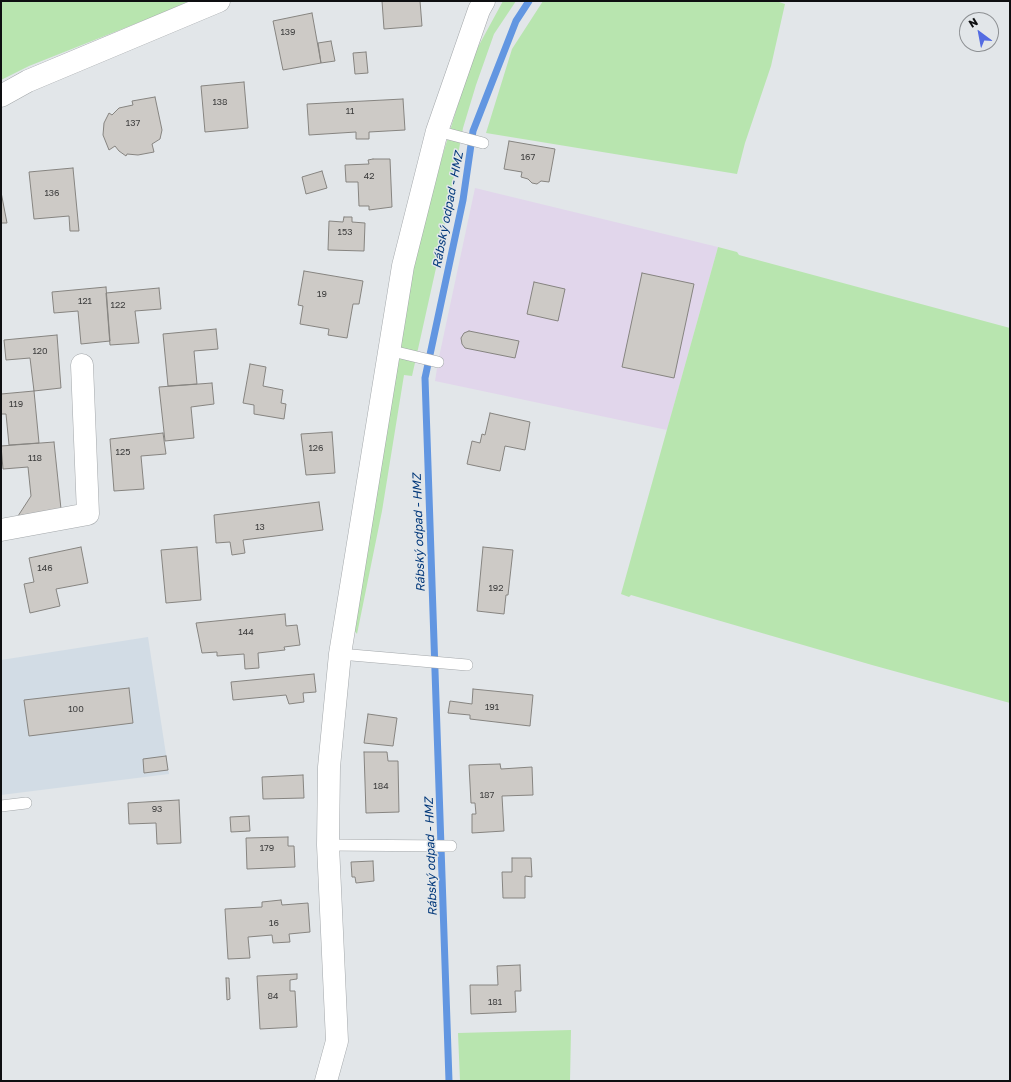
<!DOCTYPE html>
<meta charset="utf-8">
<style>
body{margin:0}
#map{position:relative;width:1011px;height:1082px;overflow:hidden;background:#e2e6e9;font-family:"Golos Text",sans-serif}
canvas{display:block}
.frame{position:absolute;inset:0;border:2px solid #0e0f11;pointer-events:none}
.north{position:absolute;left:959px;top:12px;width:40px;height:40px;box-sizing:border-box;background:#e2e6e9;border:1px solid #8d9093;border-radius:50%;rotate:328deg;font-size:11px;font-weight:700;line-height:16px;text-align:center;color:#0e0f11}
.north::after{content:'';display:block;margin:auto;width:14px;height:18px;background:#546ce2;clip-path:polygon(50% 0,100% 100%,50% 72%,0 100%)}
</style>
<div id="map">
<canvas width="1011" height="1082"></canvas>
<div class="frame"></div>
<div class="north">N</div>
</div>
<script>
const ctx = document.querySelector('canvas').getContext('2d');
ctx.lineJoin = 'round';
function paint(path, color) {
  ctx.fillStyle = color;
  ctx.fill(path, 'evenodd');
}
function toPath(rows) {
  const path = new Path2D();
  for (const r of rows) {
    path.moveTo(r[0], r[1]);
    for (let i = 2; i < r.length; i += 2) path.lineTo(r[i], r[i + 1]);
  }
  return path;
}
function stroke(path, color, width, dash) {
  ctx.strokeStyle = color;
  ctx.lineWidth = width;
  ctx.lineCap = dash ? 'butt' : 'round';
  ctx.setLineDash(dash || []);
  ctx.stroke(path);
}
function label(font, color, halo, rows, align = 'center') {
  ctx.font = font + ' "Golos Text",sans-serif';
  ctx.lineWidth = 3;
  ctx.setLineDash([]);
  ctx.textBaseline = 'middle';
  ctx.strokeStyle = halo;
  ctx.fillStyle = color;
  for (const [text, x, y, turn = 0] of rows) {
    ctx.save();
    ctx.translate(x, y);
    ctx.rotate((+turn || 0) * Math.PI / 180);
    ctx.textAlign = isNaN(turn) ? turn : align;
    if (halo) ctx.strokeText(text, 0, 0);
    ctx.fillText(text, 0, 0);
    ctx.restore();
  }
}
const commercial = toPath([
 [475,188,718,247,667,430,435,381,438,362]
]);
const built = toPath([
 [148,637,169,774,1,795,1,660]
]);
const green = toPath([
 [1,1,189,1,160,14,29,66,1,80],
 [503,1,516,1,494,34,476,85,463,128,440,250,412,376,404,375,382,511,357,634,353,629,406,291,436,177,472,58],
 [543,1,776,1,785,4,771,66,745,143,737,174,486,133,512,49],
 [718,247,737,252,739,255,1010,328,1010,703,872,665,631,595,629,597,621,594],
 [571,1030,570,1081,460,1081,458,1033]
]);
const stream = toPath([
 [449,1081,425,378,463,200,473,131,516,21,529,1]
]);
const building = toPath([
 [382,1,420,1,422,26,384,29,382,1],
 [312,13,321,63,283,70,273,21,312,13],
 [331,41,335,61,321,63,318,43,331,41],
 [366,52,368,73,355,74,353,53,366,52],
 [244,82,248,128,205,132,201,86,244,82],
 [155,97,162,130,160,139,152,144,154,152,138,155,127,154,126,156,119,151,115,146,109,150,103,135,104,123,109,113,112,115,119,108,133,105,132,101,155,97],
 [403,99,405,130,369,132,369,139,356,139,356,132,309,135,307,104,403,99],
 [509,141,555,149,549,182,541,181,537,184,532,183,528,179,521,177,522,172,504,169,509,141],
 [373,159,390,159,392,207,369,210,369,206,359,206,358,182,346,182,345,165,369,164,368,160,373,159],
 [73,168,79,231,70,231,69,216,34,219,29,172,73,168],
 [322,171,327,188,306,194,302,177,322,171],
 [1,192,7,223,1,223,1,192],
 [344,217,352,217,352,222,365,223,364,251,328,250,329,221,343,222,344,217],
 [304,271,363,281,359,304,353,304,347,338,328,335,329,329,300,324,303,306,298,305,304,271],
 [642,273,694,284,674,378,622,367,642,273],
 [534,282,565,289,558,321,527,314,534,282],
 [106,287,110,341,81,344,78,311,54,313,52,292,106,287],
 [159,288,161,309,135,311,139,343,110,345,106,293,159,288],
 [216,329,218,349,194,351,197,384,168,386,163,334,216,329],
 [469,331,519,341,515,358,465,348,462,344,461,338,464,333,469,331],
 [57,335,61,388,34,391,30,358,6,360,4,340,57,335],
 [250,364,266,367,263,386,283,390,281,403,286,404,284,419,254,414,254,405,243,403,250,364],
 [212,383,214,404,191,407,194,438,165,441,159,387,212,383],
 [34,391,39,443,9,445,6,414,1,414,1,394,34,391],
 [490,413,530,422,525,450,505,446,500,471,467,464,472,441,480,443,482,434,485,435,490,413],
 [332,432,335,473,306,475,301,434,332,432],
 [163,433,166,454,141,456,144,489,114,491,110,439,163,433],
 [54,442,61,509,18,516,31,496,28,467,3,469,1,446,54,442],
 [319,502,323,530,243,540,245,553,232,555,230,542,216,543,214,515,319,502],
 [81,547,88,583,56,589,60,606,30,613,24,584,34,582,29,558,81,547],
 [197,547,201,600,166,603,161,550,197,547],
 [483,547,513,550,508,595,506,595,504,614,477,611,483,547],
 [285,614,286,626,297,625,300,645,284,647,285,650,258,653,259,668,245,669,244,654,217,656,217,652,202,653,196,623,285,614],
 [314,674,316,692,303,693,304,702,289,704,286,695,233,700,231,682,314,674],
 [129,688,133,723,29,736,24,700,129,688],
 [473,689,533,695,530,726,470,719,470,715,448,713,450,701,472,704,473,689],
 [368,714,397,718,393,746,364,743,368,714],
 [364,752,387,752,388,761,398,761,399,812,366,813,364,752],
 [166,756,168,770,144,773,143,759,166,756],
 [500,764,501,769,532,767,533,795,502,796,504,831,472,833,472,814,476,814,475,803,471,803,469,765,500,764],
 [303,775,304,798,263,799,262,777,303,775],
 [179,800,181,843,157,844,156,823,129,824,128,803,179,800],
 [249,816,250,831,231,832,230,817,249,816],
 [288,837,288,846,294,846,295,867,247,869,246,838,288,837],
 [512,858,531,858,532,877,525,876,525,898,503,898,502,872,512,872,512,858],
 [373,861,374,881,356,883,355,877,352,877,351,862,373,861],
 [281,900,282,905,308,903,310,932,289,934,290,942,273,943,272,935,248,937,250,958,228,959,225,909,262,907,262,902,281,900],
 [520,965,521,991,515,991,516,1012,471,1014,470,985,498,985,497,966,520,965],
 [297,974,297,979,290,980,290,991,295,991,297,1027,260,1029,257,976,297,974],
 [226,978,229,978,230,999,227,1000,226,978]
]);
const lane = toPath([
 [437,131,483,143],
 [388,350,438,362],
 [340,654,467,665],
 [1,806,26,803],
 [328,845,451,846]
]);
const street = toPath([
 [1,96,28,81,219,1],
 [1,530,88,514,82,365],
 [326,1081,337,1041,328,845,329,767,340,654,403,266,437,131,479,10,484,1]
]);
const numberNames = [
 ["139",288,32],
 ["138",220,102],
 ["11",350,111],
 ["137",133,123],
 ["167",528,157],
 ["42",369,176],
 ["136",52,193],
 ["153",345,232],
 ["19",322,294],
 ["121",85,301],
 ["122",118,305],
 ["120",40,351],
 ["119",16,404],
 ["126",316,448],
 ["125",123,452],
 ["118",35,458],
 ["13",260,527],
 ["146",45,568],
 ["192",496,588],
 ["144",246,632],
 ["191",492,707],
 ["100",76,709],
 ["184",381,786],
 ["187",487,795],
 ["93",157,809],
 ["179",267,848],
 ["16",274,923],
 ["84",273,996],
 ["181",495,1002]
];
const waterNames = [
 ["Rábský odpad - HMZ",448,210,-79],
 ["Rábský odpad - HMZ",419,533,-92],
 ["Rábský odpad - HMZ",431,857,-92]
];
paint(commercial, '#e1d6eb');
paint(built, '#d2dce5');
paint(green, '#b8e5af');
stroke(stream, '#6296e1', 7);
paint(building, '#cdcac6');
stroke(building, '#868480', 1);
stroke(lane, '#a3a7aa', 12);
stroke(street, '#a3a7aa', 23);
stroke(lane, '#fff', 11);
stroke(street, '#fff', 22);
label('9px', '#3e3e3e', null, numberNames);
label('italic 12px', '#03397b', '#e2e6e9', waterNames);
</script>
